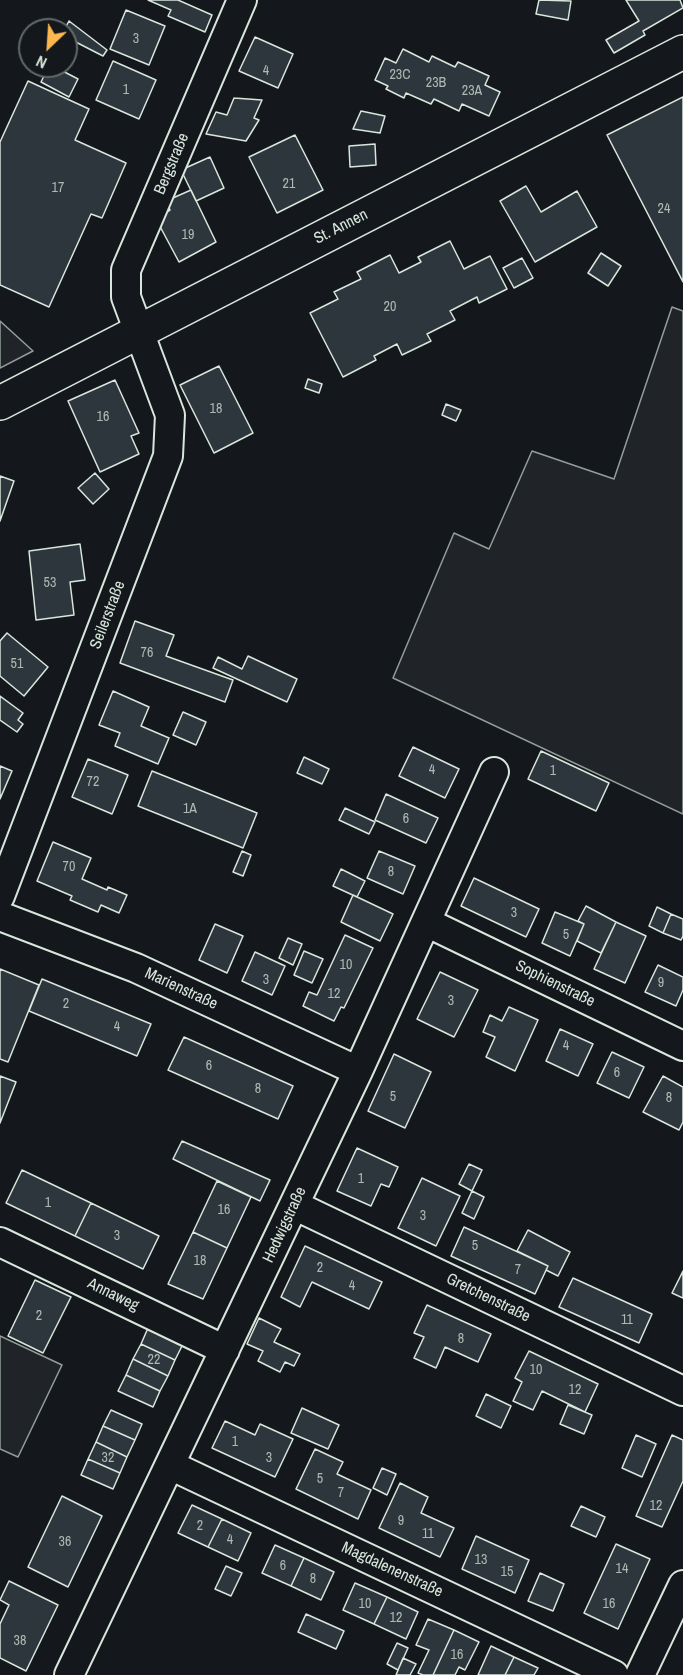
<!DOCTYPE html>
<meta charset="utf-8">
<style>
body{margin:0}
#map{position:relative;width:683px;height:1675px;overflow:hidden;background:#14181c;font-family:"Archivo Narrow",sans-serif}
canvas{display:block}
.north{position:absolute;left:18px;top:18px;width:60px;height:60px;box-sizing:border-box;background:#14181c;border:2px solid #626a69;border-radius:50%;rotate:205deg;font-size:16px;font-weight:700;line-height:24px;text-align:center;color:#d8e6dc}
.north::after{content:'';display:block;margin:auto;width:21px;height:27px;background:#ffb74d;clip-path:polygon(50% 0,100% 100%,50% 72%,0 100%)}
</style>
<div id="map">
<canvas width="683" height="1675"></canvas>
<div class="north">N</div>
</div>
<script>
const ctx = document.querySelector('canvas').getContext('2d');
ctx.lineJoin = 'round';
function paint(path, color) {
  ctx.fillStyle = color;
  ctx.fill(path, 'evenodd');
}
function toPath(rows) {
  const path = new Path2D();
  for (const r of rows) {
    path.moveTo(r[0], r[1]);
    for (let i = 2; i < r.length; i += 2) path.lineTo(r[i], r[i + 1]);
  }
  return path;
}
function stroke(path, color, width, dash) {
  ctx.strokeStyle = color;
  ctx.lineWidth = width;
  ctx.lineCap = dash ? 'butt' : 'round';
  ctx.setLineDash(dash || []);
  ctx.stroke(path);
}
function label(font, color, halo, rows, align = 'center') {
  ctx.font = font + ' "Archivo Narrow",sans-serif';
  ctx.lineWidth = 4.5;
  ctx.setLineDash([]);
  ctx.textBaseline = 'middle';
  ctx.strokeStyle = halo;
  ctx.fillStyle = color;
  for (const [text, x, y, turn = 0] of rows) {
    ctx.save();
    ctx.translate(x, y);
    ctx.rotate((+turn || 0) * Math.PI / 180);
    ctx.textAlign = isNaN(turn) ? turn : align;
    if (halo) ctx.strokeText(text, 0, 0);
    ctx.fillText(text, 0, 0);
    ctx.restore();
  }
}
const green = toPath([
 [672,307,683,311,683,814,393,678,454,533,489,549,532,451,614,479,672,307],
 [0,321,33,351,0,368,0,321],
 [0,1336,62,1365,18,1457,0,1449,0,1336]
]);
const building = toPath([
 [148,0,178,0,212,15,205,32,168,16,171,10,148,0],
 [539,0,571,1,568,20,536,14,539,0],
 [626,0,680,0,683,8,643,31,645,35,614,53,606,40,639,21,626,0],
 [126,10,165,26,149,65,110,49,126,10],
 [69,21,107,50,103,56,66,37,66,30,64,30,69,21],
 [255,37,293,54,278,88,239,71,255,37],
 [403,49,429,62,432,56,455,67,458,62,489,76,485,85,500,92,489,116,462,104,459,111,434,99,431,104,406,93,404,98,386,89,388,86,375,80,385,58,396,63,403,49],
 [113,61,156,80,139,119,96,100,113,61],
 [49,66,53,66,78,79,69,97,41,82,49,66],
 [28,81,89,109,75,140,126,163,102,218,91,214,49,307,0,285,0,142,28,81],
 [683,97,683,282,607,135,683,97],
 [234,98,262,100,254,118,259,120,246,141,206,134,216,112,227,115,234,98],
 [361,111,385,116,380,133,353,129,361,111],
 [295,135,323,190,277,213,249,157,295,135],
 [375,144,376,165,350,167,349,146,375,144],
 [210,157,224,188,196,201,181,170,210,157],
 [526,186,541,212,577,191,597,227,535,262,500,201,526,186],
 [191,190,216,242,179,262,156,219,170,210,166,201,191,190],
 [450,241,464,269,490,256,507,289,479,303,477,297,450,311,455,320,427,334,431,341,402,355,397,344,374,356,376,360,343,377,310,313,338,299,334,292,361,279,357,272,390,255,399,273,421,262,418,257,450,241],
 [601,253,621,266,608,286,588,273,601,253],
 [522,258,533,278,514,288,503,268,522,258],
 [219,366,253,433,214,453,180,385,219,366],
 [308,379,322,384,319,393,305,388,308,379],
 [115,380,139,433,131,436,139,454,100,472,68,401,115,380],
 [446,404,461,410,456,421,442,415,446,404],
 [95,473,109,489,93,504,78,488,95,473],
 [0,476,14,481,0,521,0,476],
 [80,544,85,580,70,582,74,615,36,620,29,551,80,544],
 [135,621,174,635,166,656,233,680,225,702,120,663,135,621],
 [7,633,48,667,24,696,0,676,0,641,7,633],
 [248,656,297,679,287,702,213,668,218,657,242,669,248,656],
 [113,691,149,707,141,726,169,738,158,764,115,746,120,733,99,725,113,691],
 [0,696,23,713,18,720,23,724,17,732,0,720,0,696],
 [183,712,206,722,196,745,173,735,183,712],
 [413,747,459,769,445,798,399,776,413,747],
 [541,751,609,783,596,811,528,779,541,751],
 [304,757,329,769,322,784,297,773,304,757],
 [88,759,128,775,112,814,72,797,88,759],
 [0,766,12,771,0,799,0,766],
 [152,771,257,813,243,848,138,806,152,771],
 [386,794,438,818,426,843,375,820,386,794],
 [345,808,375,822,369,834,339,820,345,808],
 [53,842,91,858,82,879,107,890,108,887,127,895,119,913,101,905,98,912,70,900,72,896,37,881,53,842],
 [242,851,251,855,243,876,233,872,242,851],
 [379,851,415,866,403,894,367,878,379,851],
 [341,869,365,881,357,897,333,886,341,869],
 [474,878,539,909,526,937,461,906,474,878],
 [353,895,393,914,380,941,341,922,353,895],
 [586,906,616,922,601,953,577,941,584,924,578,921,586,906],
 [657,907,671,914,663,933,649,926,657,907],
 [555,912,584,924,570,956,542,943,555,912],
 [671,914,683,919,683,936,681,940,663,933,671,914],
 [616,922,646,936,625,983,594,969,616,922],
 [215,924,243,936,227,973,199,960,215,924],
 [345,935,373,948,344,1008,341,1007,334,1021,303,1006,309,992,317,995,345,935],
 [288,938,302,944,293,965,279,958,288,938],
 [304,951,323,959,312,983,294,975,304,951],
 [255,952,285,966,272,995,242,981,255,952],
 [658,965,683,977,683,990,676,1006,645,992,658,965],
 [0,969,39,985,8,1062,0,1059,0,969],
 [440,972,478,990,454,1037,417,1019,440,972],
 [42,979,151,1024,137,1056,29,1011,42,979],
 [509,1007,538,1020,515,1071,486,1057,495,1037,483,1032,490,1015,502,1021,509,1007],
 [560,1029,593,1044,578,1076,546,1061,560,1029],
 [184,1037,293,1086,278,1119,168,1070,184,1037],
 [612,1052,644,1067,629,1098,597,1083,612,1052],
 [394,1054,431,1072,405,1128,368,1111,394,1054],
 [0,1076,16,1082,0,1123,0,1076],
 [663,1076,683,1087,683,1122,679,1130,643,1112,663,1076],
 [182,1141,270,1180,260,1201,173,1159,182,1141],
 [357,1148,398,1167,389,1187,381,1184,371,1206,337,1191,357,1148],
 [469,1164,482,1170,472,1191,459,1184,469,1164],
 [22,1170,91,1203,75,1236,6,1203,22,1170],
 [422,1178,460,1196,436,1246,398,1228,422,1178],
 [217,1181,251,1197,227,1248,193,1232,217,1181],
 [472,1191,484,1197,474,1219,462,1213,472,1191],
 [91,1203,159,1236,143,1269,75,1236,91,1203],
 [464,1227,548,1266,535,1294,451,1256,464,1227],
 [528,1230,570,1252,558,1276,546,1270,548,1266,517,1251,528,1230],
 [193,1232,227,1248,203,1299,168,1284,193,1232],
 [305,1246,382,1282,369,1309,312,1282,300,1307,281,1297,305,1246],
 [683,1271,683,1298,672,1293,683,1271],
 [573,1278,652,1314,639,1343,559,1307,573,1278],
 [35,1280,71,1297,43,1353,8,1336,35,1280],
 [427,1305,491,1334,478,1362,445,1347,436,1368,414,1358,424,1337,414,1333,427,1305],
 [259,1318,281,1329,274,1342,300,1354,294,1366,285,1362,280,1372,258,1361,263,1351,247,1344,259,1318],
 [148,1328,183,1344,175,1360,141,1344,148,1328],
 [141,1344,175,1360,168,1376,133,1359,141,1344],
 [529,1351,598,1384,585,1412,542,1391,533,1410,513,1401,522,1382,515,1378,529,1351],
 [133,1359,168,1376,160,1391,126,1375,133,1359],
 [126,1375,160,1391,153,1407,118,1391,126,1375],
 [486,1394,511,1406,501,1428,476,1416,486,1394],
 [568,1405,592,1415,584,1434,560,1424,568,1405],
 [302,1408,339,1425,328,1449,291,1433,302,1408],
 [111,1410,142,1424,135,1440,103,1426,111,1410],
 [225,1421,255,1435,260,1424,293,1439,275,1477,212,1448,225,1421],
 [103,1426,135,1440,127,1457,96,1442,103,1426],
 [636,1435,656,1444,642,1477,622,1468,636,1435],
 [672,1435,683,1440,683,1481,662,1527,636,1516,672,1435],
 [96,1442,127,1457,120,1473,88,1459,96,1442],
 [315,1449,343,1462,337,1474,371,1490,358,1519,296,1489,315,1449],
 [88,1459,120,1473,113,1489,81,1475,88,1459],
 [382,1468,396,1474,387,1495,373,1488,382,1468],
 [400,1483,428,1497,421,1513,454,1528,440,1557,379,1528,400,1483],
 [62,1496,102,1516,68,1587,28,1567,62,1496],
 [192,1505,222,1519,208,1547,178,1533,192,1505],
 [581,1506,605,1517,596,1537,571,1526,581,1506],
 [222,1519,251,1533,238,1561,208,1547,222,1519],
 [476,1536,529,1560,515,1593,462,1569,476,1536],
 [616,1544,650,1559,618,1629,584,1613,616,1544],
 [275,1545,304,1558,291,1586,262,1573,275,1545],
 [304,1558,334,1572,321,1600,291,1586,304,1558],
 [226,1566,242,1573,231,1596,215,1589,226,1566],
 [540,1573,564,1584,553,1611,528,1601,540,1573],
 [9,1581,58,1605,26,1671,0,1658,0,1624,9,1605,0,1600,9,1581],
 [355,1583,387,1597,374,1624,343,1610,355,1583],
 [387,1597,418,1612,406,1639,374,1624,387,1597],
 [306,1614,344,1631,336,1649,298,1632,306,1614],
 [428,1619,454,1630,433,1675,423,1675,418,1673,429,1650,416,1645,428,1619],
 [454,1630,479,1642,465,1670,459,1667,455,1675,433,1675,454,1630],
 [397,1643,408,1648,398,1670,387,1664,397,1643],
 [491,1646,514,1657,505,1675,478,1675,491,1646],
 [514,1657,538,1668,534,1675,505,1675,514,1657],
 [403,1658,416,1664,410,1675,396,1675,403,1658]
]);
const minor = toPath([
 [0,896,168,456,170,415,126,297,126,270,242,0],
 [0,916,136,968,358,1071],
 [426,922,683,1046],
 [294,1205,683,1391],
 [0,1242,225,1350],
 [170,1465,614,1675],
 [69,1675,358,1071,494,772],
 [640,1675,683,1585]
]);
const major = toPath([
 [0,403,683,52]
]);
const numberNames = [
 ["3",136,39],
 ["4",266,71],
 ["23C",400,75],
 ["23B",436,83],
 ["1",126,90],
 ["23A",472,91],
 ["21",289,184],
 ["17",58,188],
 ["24",664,209],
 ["19",188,235],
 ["20",390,307],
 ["18",216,409],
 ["16",103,417],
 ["53",50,583],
 ["76",147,653],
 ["51",17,664],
 ["4",432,770],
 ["1",553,771],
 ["72",93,782],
 ["1A",190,809],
 ["6",406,819],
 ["70",69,867],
 ["8",391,872],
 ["3",514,913],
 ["5",566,935],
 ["10",346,965],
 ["3",266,980],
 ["9",661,983],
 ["12",334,994],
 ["3",451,1001],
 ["2",66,1004],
 ["4",117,1027],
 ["4",566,1046],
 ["6",209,1066],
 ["6",617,1073],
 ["8",258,1089],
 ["5",393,1097],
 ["8",669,1098],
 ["1",361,1179],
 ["1",48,1203],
 ["16",224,1210],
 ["3",423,1216],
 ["3",117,1236],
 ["5",475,1246],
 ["18",200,1261],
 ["2",320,1268],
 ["7",518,1270],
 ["4",352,1286],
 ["2",39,1316],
 ["11",627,1320],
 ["8",461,1339],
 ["22",154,1360],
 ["10",536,1370],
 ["12",575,1390],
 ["1",235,1442],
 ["32",108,1458],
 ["3",269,1458],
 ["5",320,1479],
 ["7",341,1493],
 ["12",656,1506],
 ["9",401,1521],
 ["2",200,1526],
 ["11",428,1534],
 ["4",230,1540],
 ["36",65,1542],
 ["13",481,1560],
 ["6",283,1566],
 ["14",622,1569],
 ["15",507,1572],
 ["8",313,1579],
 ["10",365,1604],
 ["16",609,1604],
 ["12",396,1618],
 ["38",20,1641],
 ["16",457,1655]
];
const streetNames = [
 ["Bergstraße",172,164,-67],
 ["St. Annen",341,227,-27],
 ["Seilerstraße",108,615,-69],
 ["Sophienstraße",555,984,26],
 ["Marienstraße",181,989,25],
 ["Hedwigstraße",285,1225,-65],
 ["Annaweg",113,1295,26],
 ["Gretchenstraße",488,1298,26],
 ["Magdalenenstraße",392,1570,25]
];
paint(green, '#202428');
stroke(green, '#939e99', 1.5);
paint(building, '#2c363c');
stroke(building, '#d8e6dc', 1.5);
stroke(minor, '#d8e6dc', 32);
stroke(major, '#d8e6dc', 36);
stroke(minor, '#14181c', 28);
stroke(major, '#14181c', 33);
label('14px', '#adbab4', null, numberNames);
label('16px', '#d8e6dc', '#14181c', streetNames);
</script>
